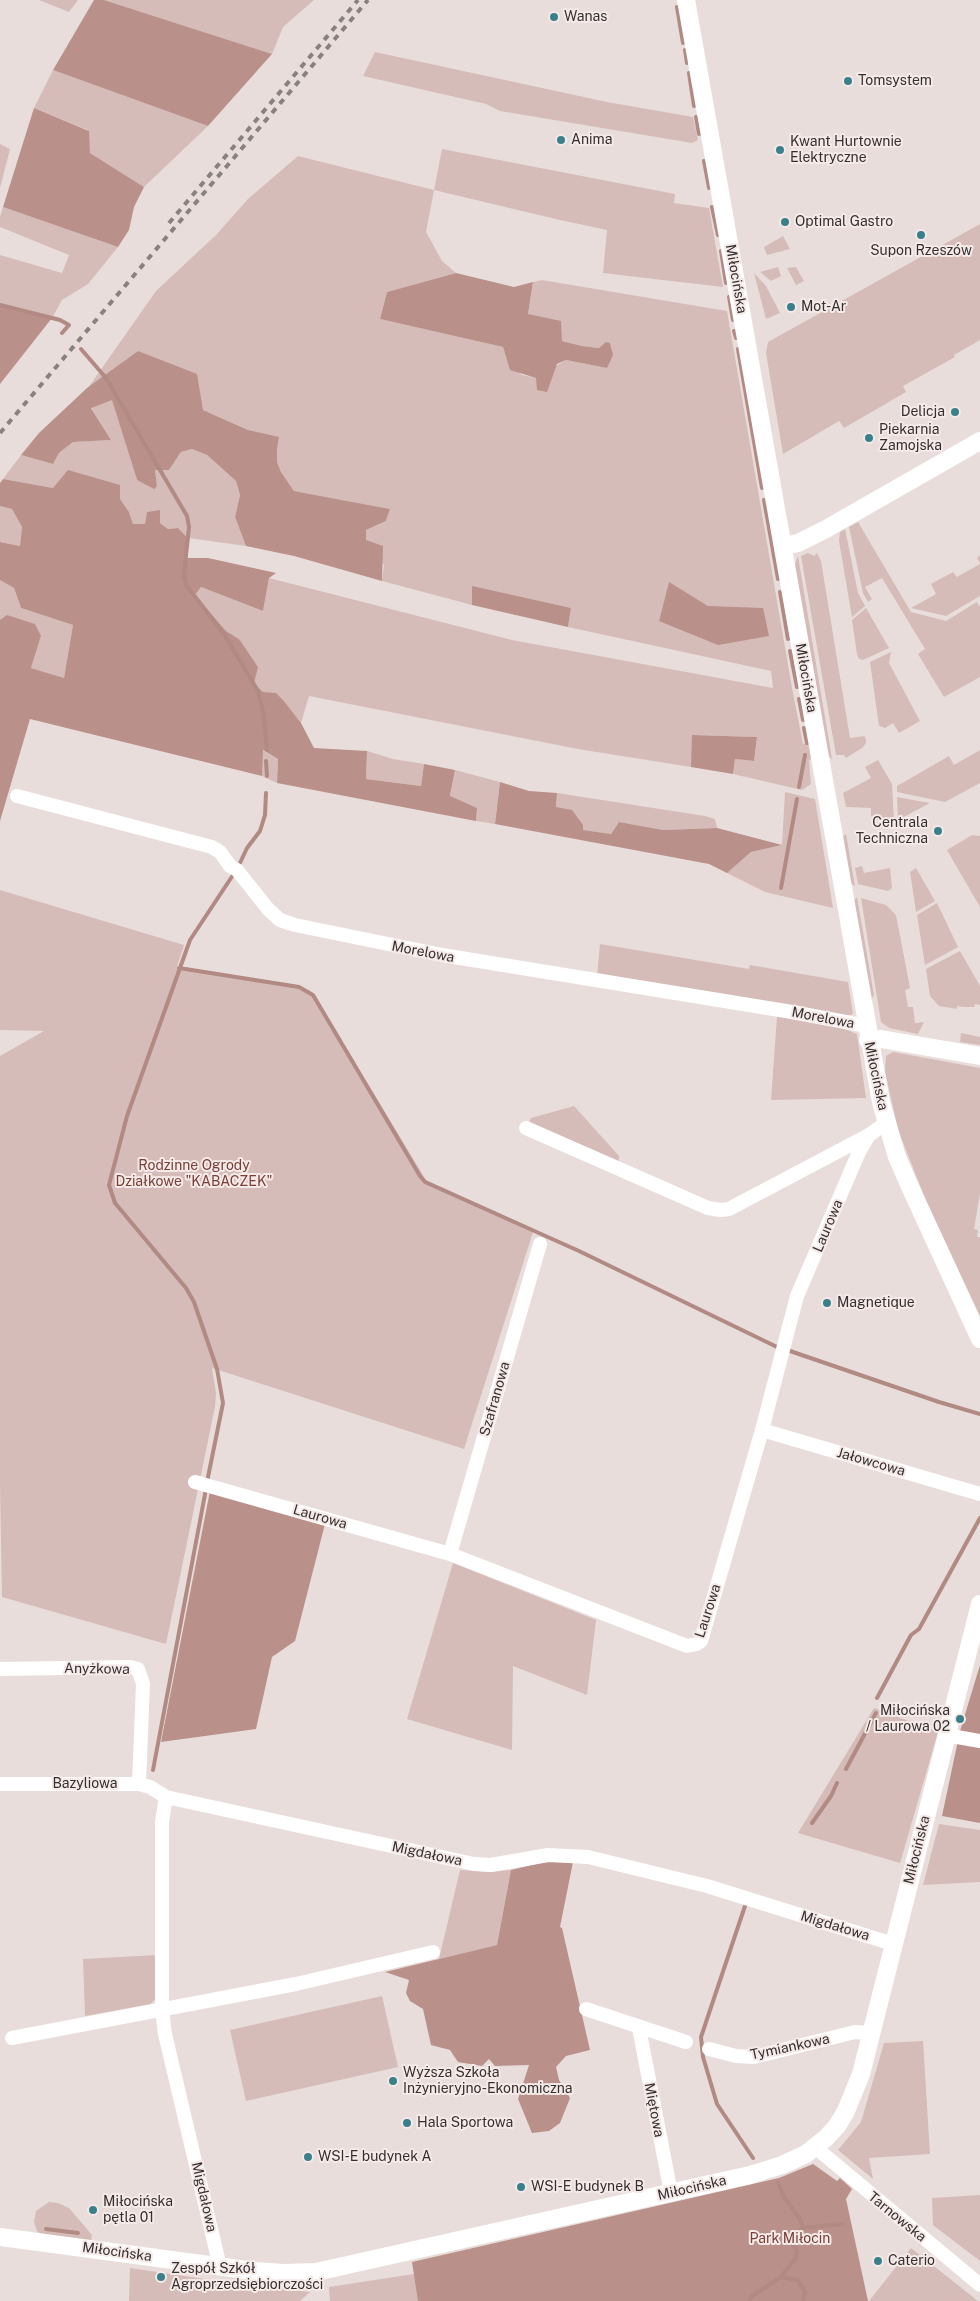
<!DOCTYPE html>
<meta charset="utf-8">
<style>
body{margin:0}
canvas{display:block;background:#e8dddb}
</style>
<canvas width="980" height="2301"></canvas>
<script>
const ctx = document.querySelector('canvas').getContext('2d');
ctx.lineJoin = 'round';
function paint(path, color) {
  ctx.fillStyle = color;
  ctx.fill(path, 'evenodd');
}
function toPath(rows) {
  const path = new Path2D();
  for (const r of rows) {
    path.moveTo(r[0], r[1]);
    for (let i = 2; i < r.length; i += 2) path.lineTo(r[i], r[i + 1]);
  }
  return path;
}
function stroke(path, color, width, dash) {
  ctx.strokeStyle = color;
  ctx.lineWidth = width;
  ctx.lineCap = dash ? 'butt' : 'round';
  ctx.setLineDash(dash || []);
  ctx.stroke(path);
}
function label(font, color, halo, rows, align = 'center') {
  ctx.font = font + ' "Public Sans",sans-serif';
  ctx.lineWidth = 4;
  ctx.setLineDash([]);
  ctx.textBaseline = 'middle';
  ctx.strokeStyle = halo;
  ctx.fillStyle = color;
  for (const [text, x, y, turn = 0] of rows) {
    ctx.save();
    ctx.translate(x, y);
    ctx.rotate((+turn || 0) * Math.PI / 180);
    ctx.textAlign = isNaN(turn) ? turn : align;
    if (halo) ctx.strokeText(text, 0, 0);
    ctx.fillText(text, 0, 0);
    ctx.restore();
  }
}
const green = toPath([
 [39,0,78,0,69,12],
 [104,0,314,0,283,27,272,54],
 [375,52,607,102,693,117,698,140,692,143,500,111,486,104,363,76],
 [53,70,208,126,144,187,90,153,88,130,34,108],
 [0,144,10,149,0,188],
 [442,149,675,194,674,203,709,208,723,287,603,273,607,230,560,220,434,190,426,232,442,261,456,273,387,292,380,319,503,347,509,366,522,375,536,378,566,360,607,368,606,342,600,348,582,346,562,341,560,325,528,314,533,282,542,280,727,311,792,688,803,744,809,743,812,757,809,761,811,784,802,790,733,774,735,759,754,761,757,737,693,735,691,767,578,749,309,696,301,723,284,701,263,692,254,683,239,639,226,631,195,595,201,587,263,611,269,578,512,640,773,688,771,671,568,627,571,608,472,587,472,605,382,581,384,565,366,540,366,530,386,521,390,509,294,491,281,472,277,462,277,450,279,438,248,430,203,410,138,351,88,388,156,291,216,235,248,199,298,156,434,190],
 [669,583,708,606,659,621],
 [3,207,118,247,88,284,62,300,52,318,0,305,0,255,62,273,69,255,0,227,0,217],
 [980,224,980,340,954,355,955,357,903,386,906,392,844,428,839,421,783,454,766,353,768,342],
 [783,236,790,249,767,255,764,247],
 [778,267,781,276,771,281,760,272],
 [796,267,804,281,796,285,787,268],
 [754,273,766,286,780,313,766,319],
 [112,399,137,480,157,486,155,470,169,470,181,452,192,449,207,455,236,481,240,495,235,517,246,546,188,538,178,528,168,529,160,523,159,510,145,524,133,524,129,512,120,499,120,485,53,488,3,479,21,455,53,464,59,453,73,442,111,440,91,407],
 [0,506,12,509,22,527,20,546,0,542],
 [858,522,911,612,946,621,977,602,980,607,980,677,944,697,918,654,925,649,882,578,865,587,872,599,868,602,863,593,849,527],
 [845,529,858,593,865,606,852,617,839,541,840,532],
 [808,553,814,556,817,553,821,561,850,738,864,736,866,739,866,743,862,748,846,758,844,755,836,755,801,556],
 [798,556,832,759,828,755,794,567],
 [980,556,980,596,946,616,911,608,936,594,931,584,953,572,957,577,980,564,977,557],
 [0,580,14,588,21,608,73,625,64,678,31,668,41,636,7,616,0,620],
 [866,608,889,648,863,660,859,659,857,654,852,620],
 [891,652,889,663,920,721,899,733,893,723,885,728,879,726,870,662],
 [262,750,278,759,277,783,262,776],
 [980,750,980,783,945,802,897,792,897,786,949,756,954,765],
 [367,751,393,759,424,764,421,786,366,779],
 [878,760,892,784,894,822,886,827,879,825,880,818,871,816,871,808,846,807,843,793,871,778,865,767],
 [455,770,500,782,495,824,476,821,477,808,450,797],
 [785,792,815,799,833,908,765,892,727,873,751,852,782,845],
 [557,793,705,816,715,819,717,828,663,830,619,822,611,834,582,830,556,807],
 [897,797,930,803,898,820],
 [846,834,855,886,848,882,841,838],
 [972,835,980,836,980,907,947,850],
 [862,866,864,873,890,868,892,888,888,891,858,884,855,868],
 [916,868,935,901,916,912,910,872],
 [0,890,184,945,177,967,299,986,314,994,426,1180,534,1229,464,1449,212,1368,216,1393,215,1407,166,1644,2,1597,0,1483,0,1056,44,1031,0,1030],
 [857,897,874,995,871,1000,852,903],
 [861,898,886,905,896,915,910,988,905,990,908,1007,913,1007,915,1023,924,1022,918,1034,889,1028,881,1022],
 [937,903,958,947,925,965,917,915],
 [600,944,749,969,750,965,848,982,853,1014,843,1017,597,977],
 [960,951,980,986,980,1005,975,1004,974,1007,964,1007,957,1006,957,1009,939,1006,930,996,926,969],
 [777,1016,840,1027,857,1034,866,1098,771,1100],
 [961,1033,980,1037,980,1045,960,1042],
 [893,1052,980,1068,980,1193,974,1229,978,1230,977,1237,980,1237,980,1316,927,1203,898,1130,885,1071,886,1056],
 [574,1106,619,1156,618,1169,528,1125,531,1118],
 [453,1563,596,1620,587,1695,513,1666,512,1750,407,1719],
 [874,1708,938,1732,900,1863,798,1833],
 [939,1824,980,1830,980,1882,923,1885],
 [460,1870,491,1872,511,1870,497,1945,439,1959],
 [158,1955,158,1997,150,2004,85,2016,83,1959],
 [382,1996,398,2067,246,2101,230,2030],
 [923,2041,930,2154,869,2158,873,2179,838,2150,861,2122,884,2043],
 [980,2195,980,2261,933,2225,932,2198],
 [49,2202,58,2203,69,2208,92,2235,91,2242,44,2236,37,2231,34,2222,36,2211],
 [911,2248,978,2301,869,2301],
 [130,2268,253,2286,310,2292,300,2301,129,2301],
 [414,2274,417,2288,451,2301,330,2301,329,2287]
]);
const forest = toPath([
 [94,0,104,0,272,54,208,126,53,70],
 [34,108,89,131,90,153,144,187,134,207,129,230,118,247,3,207],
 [456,273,514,287,533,282,528,314,561,321,562,341,582,346,599,348,606,342,610,343,613,355,607,368,566,360,557,364,547,392,537,390,536,378,510,370,503,347,380,319,387,292],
 [0,305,52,318,0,384],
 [138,351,197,374,203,410,248,430,279,437,277,450,277,462,281,472,294,491,390,509,386,521,366,530,366,540,383,546,382,581,294,556,246,546,235,517,240,495,236,481,207,455,192,449,181,452,169,470,155,470,157,486,154,489,137,480,112,400,91,408,111,440,73,442,59,453,53,464,21,455,39,433,87,388],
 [68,470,120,485,120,499,129,512,133,524,145,524,147,512,160,510,160,523,168,529,178,528,188,538,186,558,208,558,276,573,269,578,263,611,201,587,195,595,226,631,239,639,258,667,254,683,263,692,276,693,284,701,301,723,314,748,367,751,366,779,421,786,424,764,455,770,450,796,477,808,476,821,277,783,278,759,263,750,262,776,30,719,0,821,0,620,7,615,35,624,41,636,31,668,64,678,73,625,21,608,14,588,0,580,0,542,20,546,22,527,12,509,0,506,0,483,3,479,53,488],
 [669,582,708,606,763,608,769,636,718,645,659,621],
 [472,586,571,608,568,627,472,605],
 [692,735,757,737,754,761,735,759,733,774,691,767],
 [500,782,529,791,557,793,556,807,572,810,583,825,583,830,611,834,619,822,663,830,717,828,782,845,751,852,727,873,709,864,495,824],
 [210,1491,325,1524,295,1641,272,1657,256,1729,161,1742],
 [980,1665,980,1823,942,1816,960,1731],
 [549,1861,573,1862,560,1927,562,1928,590,2050,566,2056,556,2067,559,2080,570,2098,560,2123,549,2131,532,2133,518,2099,529,2065,495,2066,489,2059,482,2066,458,2062,450,2050,431,2045,423,2009,410,2001,406,1993,409,1980,385,1972,497,1945,511,1870],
 [813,2164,837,2181,840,2178,852,2189,846,2199,868,2301,418,2301,412,2262,779,2178]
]);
const stream = toPath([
 [677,7,683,43],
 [685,50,687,63],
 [689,73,694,106],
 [696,117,699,134],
 [704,161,709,188],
 [712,207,718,235],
 [721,251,726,283],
 [729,297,733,320],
 [0,305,60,320,69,325,62,333],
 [734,331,736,338],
 [81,349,106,378,187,516,189,527,184,574,186,585,224,634,258,691,264,716,267,750],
 [738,349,762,488],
 [764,500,778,579],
 [780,592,788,639],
 [790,651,797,687],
 [799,699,803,720],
 [804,728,807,743],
 [266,761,267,776],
 [799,787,805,755],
 [240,863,247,848,260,831,265,815,266,793],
 [781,888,797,799],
 [179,968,299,987,313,995,420,1176,425,1182,579,1251,777,1347],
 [790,1351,939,1402,980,1414],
 [207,1482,223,1403,217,1369,194,1302,186,1288,115,1203,109,1185,127,1116,190,940,233,875],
 [877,1698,911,1635,919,1629,980,1518],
 [846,1769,876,1713],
 [153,1770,206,1489],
 [812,1823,831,1796,837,1783],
 [745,1906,701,2037,703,2057,717,2104,753,2158],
 [802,2228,842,2224],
 [46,2229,78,2233],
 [781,2277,797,2280,805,2291,803,2301],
 [749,2301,752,2296,781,2277,796,2257,797,2250,793,2245,794,2239,802,2228,801,2221,783,2195,778,2182]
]);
const minor = toPath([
 [17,796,212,847,220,852,230,866,237,870,268,909,280,920,295,925,442,955,792,1012,867,1026],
 [526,1128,708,1208,721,1210,729,1209,869,1135],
 [762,1430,980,1494],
 [195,1482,450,1554,687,1646,697,1644,701,1641,762,1430,797,1296,859,1152,869,1135,886,1123],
 [450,1554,540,1244],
 [0,1669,130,1667,138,1669,143,1684,139,1784],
 [946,1735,980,1741],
 [0,1784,139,1784,150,1787,166,1797,474,1864,491,1865,548,1855,588,1857,707,1886,893,1944],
 [166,1797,162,1822,162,2010,165,2034,220,2267],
 [586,2009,686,2042],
 [639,2028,671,2193],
 [12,2038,296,1984,433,1952],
 [709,2049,736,2056,754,2057,855,2032,871,2033],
 [815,2147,980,2285]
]);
const tertiary = toPath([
 [686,0,881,1102,897,1157,911,1189,980,1339],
 [783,546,798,543,826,529,980,441],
 [868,1040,881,1039,980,1056],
 [0,2237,254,2271,284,2273,316,2272,750,2175,782,2165,806,2154,826,2138,837,2126,846,2111,861,2074,980,1604]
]);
const rail = toPath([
 [169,223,358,0],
 [0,433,368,0]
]);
const markers = [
 [554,17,5,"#3a808b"],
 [848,81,5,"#3a808b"],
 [561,140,5,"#3a808b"],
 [780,150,5,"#3a808b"],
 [785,222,5,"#3a808b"],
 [921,235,5,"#3a808b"],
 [791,307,5,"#3a808b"],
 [955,412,5,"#3a808b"],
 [869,438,5,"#3a808b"],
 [938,831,5,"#3a808b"],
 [827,1303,5,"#3a808b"],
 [960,1719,5,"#3a808b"],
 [393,2081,5,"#3a808b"],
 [407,2123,5,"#3a808b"],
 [308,2157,5,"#3a808b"],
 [521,2187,5,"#3a808b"],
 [93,2210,5,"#3a808b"],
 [878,2261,5,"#3a808b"],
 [161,2277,5,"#3a808b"]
];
const poiNames = [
 ["Wanas",564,17],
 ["Tomsystem",858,81],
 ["Anima",571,140],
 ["Kwant Hurtownie",790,142],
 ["Elektryczne",790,158],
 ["Optimal Gastro",795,222],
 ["Supon Rzeszów",921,251,"center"],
 ["Mot-Ar",801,307],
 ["Delicja",945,412,"right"],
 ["Piekarnia",879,430],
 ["Zamojska",879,446],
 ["Centrala",928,823,"right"],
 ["Techniczna",928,839,"right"],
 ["Magnetique",837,1303],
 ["Miłocińska",950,1711,"right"],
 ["/ Laurowa 02",950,1727,"right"],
 ["Wyższa Szkoła",403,2073],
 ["Inżynieryjno-Ekonomiczna",403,2089],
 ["Hala Sportowa",417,2123],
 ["WSI-E budynek A",318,2157],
 ["WSI-E budynek B",531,2187],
 ["Miłocińska",103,2202],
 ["pętla 01",103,2218],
 ["Caterio",888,2261],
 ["Zespół Szkół",171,2269],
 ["Agroprzedsiębiorczości",171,2285]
];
const streetNames = [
 ["Miłocińska",736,279,80],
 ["Miłocińska",806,678,80],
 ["Morelowa",423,952,11],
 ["Morelowa",823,1018,11],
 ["Miłocińska",876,1076,78],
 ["Laurowa",828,1226,-67],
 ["Szafranowa",495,1399,-74],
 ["Jałowcowa",871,1462,16],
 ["Laurowa",320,1517,16],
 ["Laurowa",708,1611,-72],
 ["Anyżkowa",97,1669,1],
 ["Bazyliowa",85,1784],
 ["Miłocińska",917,1850,-76],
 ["Migdałowa",427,1854,12],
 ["Migdałowa",835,1926,17],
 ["Tymiankowa",790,2047,-12],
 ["Miętowa",654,2110,79],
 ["Miłocińska",692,2188,-13],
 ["Migdałowa",204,2197,77],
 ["Tarnowska",897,2217,39],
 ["Miłocińska",117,2252,8]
];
const parkNames = [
 ["Rodzinne Ogrody",194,1166],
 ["Działkowe \"KABACZEK\"",194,1182],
 ["Park Miłocin",790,2239]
];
paint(green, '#d5bcb8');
paint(forest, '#b9908a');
stroke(stream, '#b28a84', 4);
stroke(minor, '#fff', 14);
stroke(tertiary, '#fff', 18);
stroke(rail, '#888180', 4, [6, 6]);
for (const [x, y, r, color] of markers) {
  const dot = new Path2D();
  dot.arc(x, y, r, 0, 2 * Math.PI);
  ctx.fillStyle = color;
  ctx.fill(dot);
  stroke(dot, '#f5eae8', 2);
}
label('14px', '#353030', '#f5eae8', poiNames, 'left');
label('14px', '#353030', '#f5eae8', streetNames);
label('14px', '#773f38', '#f5eae8', parkNames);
</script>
